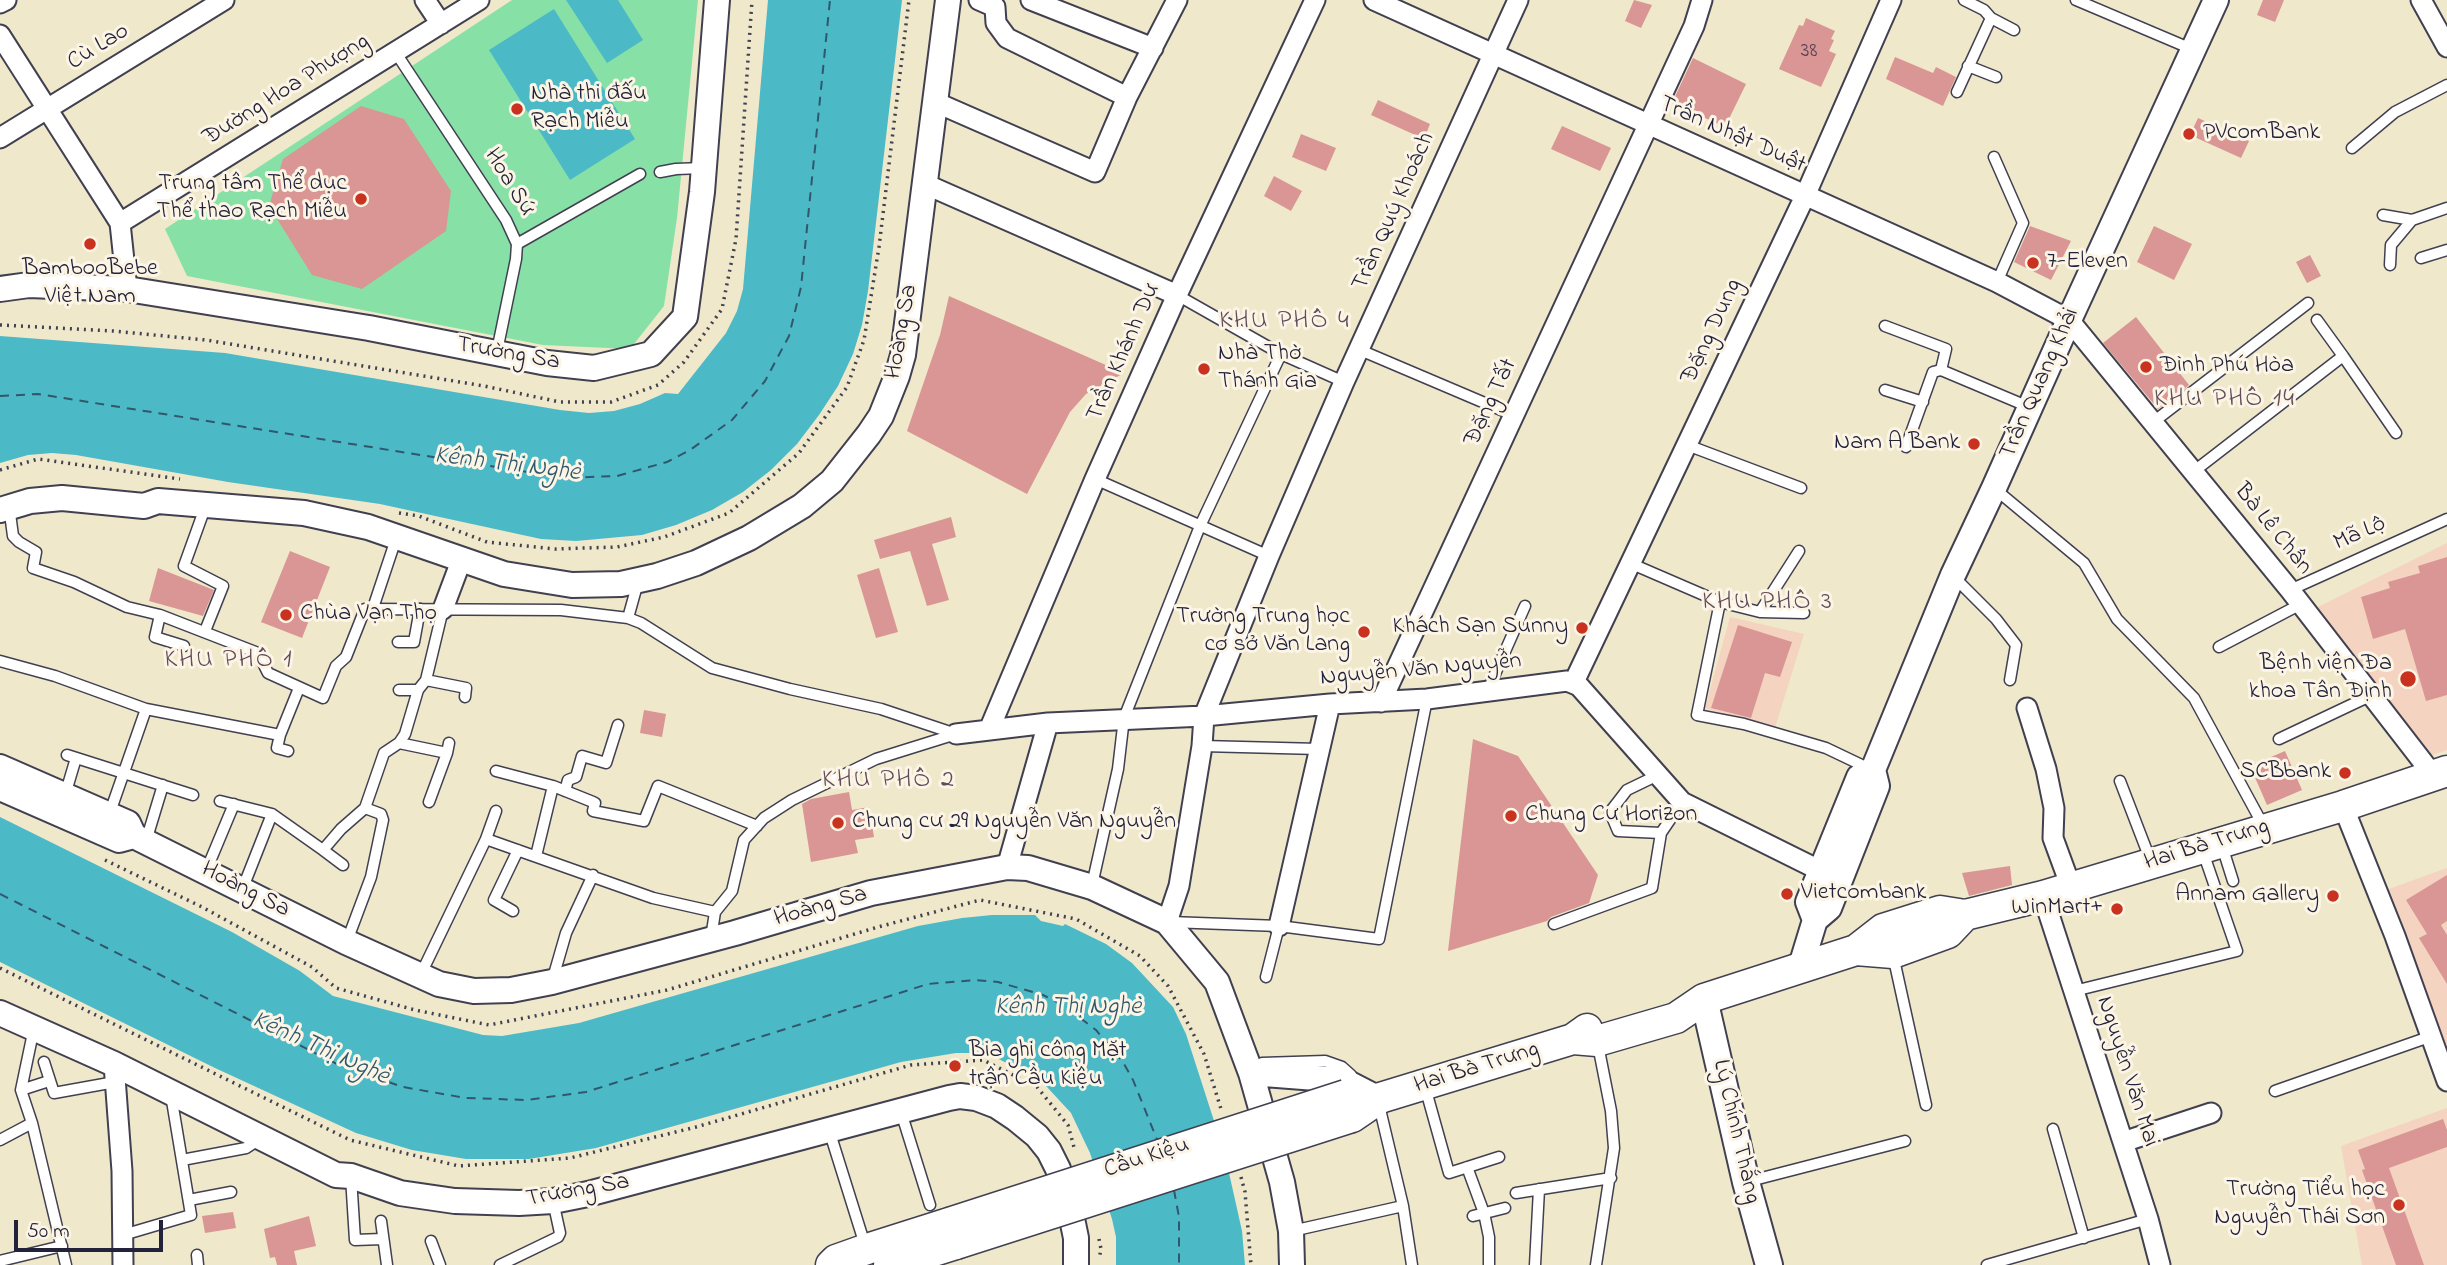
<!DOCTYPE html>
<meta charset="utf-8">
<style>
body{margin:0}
#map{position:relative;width:2447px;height:1265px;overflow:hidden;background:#efe8cb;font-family:"Indie Flower",sans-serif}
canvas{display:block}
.scale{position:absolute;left:14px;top:1220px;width:149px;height:32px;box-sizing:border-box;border:4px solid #22223b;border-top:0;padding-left:9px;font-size:21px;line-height:24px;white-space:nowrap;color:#22223b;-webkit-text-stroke:5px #fcf5e5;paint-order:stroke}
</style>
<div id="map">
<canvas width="2447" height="1265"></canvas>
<div class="scale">50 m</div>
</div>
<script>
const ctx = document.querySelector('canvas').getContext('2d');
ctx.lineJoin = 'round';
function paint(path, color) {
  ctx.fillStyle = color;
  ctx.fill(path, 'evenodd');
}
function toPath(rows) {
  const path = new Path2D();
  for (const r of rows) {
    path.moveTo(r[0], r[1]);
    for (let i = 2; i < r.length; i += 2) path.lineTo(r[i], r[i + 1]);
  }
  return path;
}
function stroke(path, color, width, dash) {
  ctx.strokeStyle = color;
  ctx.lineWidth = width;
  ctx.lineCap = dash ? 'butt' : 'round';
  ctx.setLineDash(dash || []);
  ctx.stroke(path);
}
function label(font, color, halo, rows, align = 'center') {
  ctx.font = font + ' "Indie Flower",sans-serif';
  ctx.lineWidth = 6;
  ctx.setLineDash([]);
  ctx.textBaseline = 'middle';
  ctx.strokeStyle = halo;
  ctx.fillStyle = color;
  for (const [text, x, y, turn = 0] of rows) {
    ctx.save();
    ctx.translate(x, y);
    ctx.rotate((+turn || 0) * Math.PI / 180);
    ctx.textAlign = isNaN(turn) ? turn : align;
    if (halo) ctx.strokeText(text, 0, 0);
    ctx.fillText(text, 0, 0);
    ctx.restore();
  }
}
const built = toPath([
 [2447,543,2447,750,2429,756,2316,608],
 [1730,617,1804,634,1774,731,1705,708],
 [2447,868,2447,1066,2386,890],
 [2447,1108,2447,1265,2362,1265,2341,1146]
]);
const green = toPath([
 [512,0,698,0,677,218,664,306,630,349,543,345,187,276,165,229]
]);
const water = toPath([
 [566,0,618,0,643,40,607,63],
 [768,0,902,0,868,291,862,325,853,354,838,386,819,415,797,444,771,470,743,492,712,510,676,525,642,535,576,541,541,539,380,504,228,482,76,455,52,453,28,455,0,463,0,336,225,353,560,410,589,413,614,411,640,404,665,393,678,394,726,333,737,311,743,289],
 [554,9,635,139,570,180,489,50],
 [0,817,232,932,300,971,333,996,483,1035,502,1036,579,1023,918,926,962,918,992,915,1035,915,1041,921,1063,926,1065,924,1106,944,1132,963,1173,1007,1186,1034,1225,1155,1242,1231,1245,1265,1116,1265,1116,1237,1112,1219,1090,1153,1071,1113,1047,1087,1031,1076,995,1057,975,1053,956,1053,901,1062,596,1148,529,1159,466,1159,412,1150,356,1133,215,1068,0,962]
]);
const ferry = toPath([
 [0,396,38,394,565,478,617,476,667,462,690,450,732,420,765,381,789,336,801,287,830,0],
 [0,894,339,1065,403,1087,466,1098,526,1100,586,1092,928,984,975,980,998,982,1043,995,1063,1005,1096,1030,1123,1062,1133,1080,1158,1142],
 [1174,1190,1179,1217,1179,1265]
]);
const building = toPath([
 [1634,0,1652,5,1641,28,1625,21],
 [2263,0,2284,0,2275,22,2257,15],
 [1806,18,1835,31,1831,39,1834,40,1829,51,1836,54,1821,87,1779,69,1799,25,1803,26],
 [1895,57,1933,73,1936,67,1956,77,1943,106,1886,79],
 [1693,58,1746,84,1725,127,1672,103],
 [1378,100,1430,124,1424,139,1371,115],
 [361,106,404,119,451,191,446,231,362,289,312,275,269,206,283,159],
 [2198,118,2249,141,2241,158,2190,135],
 [1562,126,1611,148,1600,171,1551,149],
 [1301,134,1336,148,1326,171,1292,157],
 [1274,176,1302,191,1291,211,1264,196],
 [2030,226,2071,241,2051,280,2014,262],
 [2154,226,2192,244,2174,280,2137,262],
 [2310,255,2321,276,2307,283,2296,262],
 [949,296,1124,373,1086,394,1070,412,1027,494,907,431,940,335],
 [2136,317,2189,385,2158,409,2103,343],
 [951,517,956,537,932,544,949,600,927,606,910,551,880,559,874,540],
 [290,551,330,567,302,638,261,622],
 [2447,557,2447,695,2426,701,2405,629,2373,639,2361,597,2390,588,2388,582,2420,573,2418,566],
 [158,568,214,590,203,616,149,601],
 [879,568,898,632,876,638,857,575],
 [1738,625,1792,642,1780,677,1765,673,1751,718,1711,708],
 [644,710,666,714,662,737,640,733],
 [1473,739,1518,756,1598,875,1589,903,1551,917,1547,921,1448,951],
 [2285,751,2302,790,2267,805,2250,766],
 [849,792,852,810,869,807,874,837,855,840,858,853,811,862,802,804,811,799],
 [2010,866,2012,885,1969,896,1962,873],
 [2447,875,2447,921,2441,925,2447,935,2447,984,2419,938,2427,934,2406,900],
 [2443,1119,2447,1130,2447,1147,2389,1168,2424,1265,2396,1265,2362,1170,2365,1169,2358,1150],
 [233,1212,236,1228,205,1233,202,1216],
 [309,1216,316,1246,294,1251,297,1265,277,1265,275,1257,270,1258,264,1229]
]);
const path = toPath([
 [0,325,113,331,206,340,484,386,560,402,611,402,658,385,684,362,722,309,736,239,752,0],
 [0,470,38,459,180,479],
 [399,513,419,516,487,542,555,549,617,547,664,537,729,513,799,453,847,387,864,340,879,247,909,0],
 [105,860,202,907,312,967,336,988,415,1010,489,1025,667,990,878,927,980,900,1076,919,1140,956,1168,986,1204,1054,1221,1109],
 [0,968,350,1140,459,1166,570,1158,696,1127,911,1065,983,1060,1037,1087,1068,1125,1075,1151],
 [1241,1177,1245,1192,1251,1265],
 [1099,1239,1101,1249,1099,1259]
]);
const service = toPath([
 [1964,0,1984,10,1991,18,2014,30],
 [2076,0,2194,50],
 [396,53,506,220,517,244,516,259,497,351],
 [1968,66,1996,77],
 [1957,92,1991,18],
 [2352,148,2395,112,2447,85],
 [1994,157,2023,223,1997,282],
 [660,172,676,169,703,168],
 [2383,215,2412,220,2447,208],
 [517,244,640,174],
 [2421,258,2447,250],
 [2390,265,2391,245,2412,220],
 [1177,295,1281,354,1344,382],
 [1885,326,1946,349,1941,370,2029,407],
 [1360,350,1513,415],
 [2343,356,2396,433],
 [1885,390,1923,402],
 [2152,423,2308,303],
 [1687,445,1801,488],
 [1906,447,1933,372,1941,370],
 [2193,472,2343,356,2317,320],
 [1095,479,1269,556],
 [1995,489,2084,563,2117,619,2194,698,2263,825],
 [9,506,13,536,19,542,36,552,33,568,74,582,127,607,160,615,258,653,268,673,323,698,336,666,346,657,365,609,561,610,628,618,641,623,712,668,790,689,881,709,956,734],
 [1632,564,1720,602,1760,612,1804,613],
 [1953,576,1996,619,2016,645,2010,680],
 [2290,590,2447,519],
 [1720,602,1697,715,1744,724,1826,748,1870,769],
 [373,608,396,539],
 [1760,612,1799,551],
 [160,615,155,637,184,646],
 [628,618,638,582],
 [205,631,223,586,184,566,206,505],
 [398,642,414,642,420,609],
 [2219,647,2301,604],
 [0,661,55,676,146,709,280,735,299,688],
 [426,680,466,688,465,697],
 [399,690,418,690],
 [1488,690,1525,606],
 [280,735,277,748,288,751],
 [2279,739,2372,695],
 [399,743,447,753,429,802],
 [1202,746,1319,749],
 [447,753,449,743],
 [67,755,193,795],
 [496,771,553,786,593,802,595,803,593,811,644,821,658,786,757,826],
 [1658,775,1627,790,1610,812,1618,831,1661,833,1682,802],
 [2120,781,2150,859],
 [565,791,568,780,576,777,582,756,606,763,618,725],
 [65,795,76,758],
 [220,801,272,814],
 [109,815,146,709],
 [486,839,653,898,715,912],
 [146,841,163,785],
 [2222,846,2233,881],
 [323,850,343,865],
 [536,856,553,786],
 [206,871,234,804],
 [1092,885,1118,769,1124,718,1200,526,1281,354],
 [242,890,272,814,323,850,341,829,365,808,384,753,399,743,405,734,418,690,426,680,443,609],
 [513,911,494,900,518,850],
 [715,912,732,891,744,840,764,818,792,800,876,759,956,734],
 [1170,922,1279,926,1379,939,1427,699],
 [1554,924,1652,888,1661,833],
 [711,938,715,912],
 [347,941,371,877,383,820,381,814,365,808],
 [1893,955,1926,1105],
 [420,976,486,839,496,811],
 [1266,977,1279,926],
 [553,978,566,933,593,875],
 [2074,991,2237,951,2203,852],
 [34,1028,21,1090,32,1123,66,1265],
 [44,1062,54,1093,115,1082],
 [1262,1063,1325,1061,1342,1067,1351,1075],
 [1425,1087,1449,1173,1499,1157],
 [21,1090,49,1081],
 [2275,1091,2429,1037],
 [1379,1105,1403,1206,1412,1265],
 [901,1112,930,1205],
 [2053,1129,2084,1238],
 [829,1130,865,1245],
 [0,1140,32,1123],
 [182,1160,246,1148,258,1140],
 [1467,1167,1484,1213,1489,1237,1489,1265],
 [351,1177,355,1240,382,1239],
 [1746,1182,1905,1141],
 [1516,1193,1611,1178],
 [189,1200,231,1192],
 [1473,1216,1505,1208],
 [381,1221,387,1265],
 [1292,1231,1403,1206],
 [123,1235,191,1215,171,1095],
 [431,1241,440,1265],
 [197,1255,198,1265],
 [0,1261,62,1246],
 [500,1265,558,1237,560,1233,553,1201],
 [1535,1265,1539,1189],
 [1596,1265,1614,1148,1611,1111,1598,1045],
 [1987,1265,2148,1219]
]);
const minor = toPath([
 [425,0,441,24],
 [979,0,995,7,996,23,1007,38,1127,97],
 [1031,0,1153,48],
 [1374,0,1997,282,2069,320,2290,590,2433,775],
 [2421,0,2447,47],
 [0,3,6,0],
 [0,35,120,223,127,289],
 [935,102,1095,172,1127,97,1177,0],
 [0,138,224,0],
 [925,184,1177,295],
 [120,223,479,0],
 [443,609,461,561],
 [1574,682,1805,196,1891,0],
 [1381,702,1694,26,1702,0],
 [2027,708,2046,769,2054,808,2053,838,2071,887],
 [989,730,1095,479,1177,295,1315,0],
 [956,734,1048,723,1204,716,1330,704,1427,699,1567,681,1579,686,1682,802,1821,871],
 [2343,806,2395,936,2447,1081],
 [1007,867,1048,723],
 [2043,896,2148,1219,2160,1265],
 [1167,922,1179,886,1202,746,1204,716,1269,556,1344,382,1518,0],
 [1279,926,1330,704],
 [114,1064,122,1171,123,1265],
 [2123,1142,2211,1113]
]);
const tertiary = toPath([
 [0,289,29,285,127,289,369,328,547,363,594,368,651,354,685,317,702,192,717,0],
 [0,510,30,501,62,498,144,506,158,501,304,513,368,527,504,574,572,585,621,584,657,576,696,563,749,538,802,506,832,481,869,434,881,416,897,376,903,355,948,0],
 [0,767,128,823,134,836,346,942,439,984,474,991,511,990,552,982,735,933,871,893,1007,867,1028,868,1092,887,1167,922,1217,982,1251,1073,1282,1182,1291,1231,1292,1265],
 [0,788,119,840,134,836],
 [1815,920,1808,902,1859,777,1873,770],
 [1800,969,1815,920,1829,908,1877,786,1873,770,1953,575,1994,488,2069,320,2216,0],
 [0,1013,114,1064,336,1175,351,1176,400,1193,455,1201,519,1203,553,1201,588,1194,949,1098,960,1096,976,1098,997,1106,1015,1118,1037,1136,1049,1151,1058,1169,1070,1209,1076,1238,1076,1265],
 [1251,1073,1342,1080,1377,1098]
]);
const secondary = toPath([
 [1704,999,1746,1182,1769,1265]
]);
const primary = toPath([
 [1856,950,1893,953,1948,933,1965,915],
 [1573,1039,1597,1041,1676,1018,1704,999,1856,950,1883,929,1940,911,1965,915,2043,896,2343,806,2447,771],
 [1352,1117,1380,1098,1573,1039,1587,1029],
 [831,1265,836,1260,867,1249,949,1223],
 [889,1265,956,1244]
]);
const primaryBridge = toPath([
 [949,1223,1346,1095],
 [956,1244,1352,1117]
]);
const markers = [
 [517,109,7,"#c8321e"],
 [2189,134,7,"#c8321e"],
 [361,199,7,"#c8321e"],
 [90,244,7,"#c8321e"],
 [2033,263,7,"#c8321e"],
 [2146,367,7,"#c8321e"],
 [1204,369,7,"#c8321e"],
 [1974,444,7,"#c8321e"],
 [286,615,7,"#c8321e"],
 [1582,628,7,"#c8321e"],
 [1364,632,7,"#c8321e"],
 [2408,679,9,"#c8321e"],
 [2345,773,7,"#c8321e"],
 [1511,816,7,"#c8321e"],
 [838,823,7,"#c8321e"],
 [1787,894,7,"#c8321e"],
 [2333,896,7,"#c8321e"],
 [2117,909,7,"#c8321e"],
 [955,1066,7,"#c8321e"],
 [2399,1205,7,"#c8321e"]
];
const numberNames = [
 ["38",1809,53]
];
const streetNames = [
 ["Cù Lao",99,48,-32],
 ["Đường Hoa Phượng",287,91,-32],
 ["Trần Nhật Duật",1732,136,24],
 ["Hoa Sứ",508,183,58],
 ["Trần Quý Khoách",1395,212,-66],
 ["Hoàng Sa",903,332,-80],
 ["Đặng Dung",1713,332,-65],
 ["Trần Khánh Dư",1125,353,-66],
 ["Trường Sa",508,355,10],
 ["Trần Quang Khải",2041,384,-66],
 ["Ðặng Tất",1492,403,-65],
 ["Bà Lê Chân",2272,530,51],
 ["Mã Lộ",2360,535,-24],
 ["Nguyễn Văn Nguyễn",1421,671,-5],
 ["Hai Bà Trưng",2207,846,-17],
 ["Hoàng Sa",245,891,27],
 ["Hoàng Sa",821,908,-16],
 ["Hai Bà Trưng",1477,1069,-17],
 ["Nguyễn Văn Mai",2126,1072,72],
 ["Lý Chính Thắng",1735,1132,77],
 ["Cầu Kiệu",1147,1159,-18],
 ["Trường Sa",578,1192,-10]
];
const poiNames = [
 ["Nhà thi đấu",531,95],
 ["Rạch Miễu",531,123],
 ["PVcomBank",2203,134],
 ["Trung tâm Thể dục",347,185,"right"],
 ["Thể thao Rạch Miễu",347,213,"right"],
 ["7-Eleven",2047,263],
 ["BambooBebe",90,270,"center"],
 ["Việt Nam",90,298,"center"],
 ["Nhà Thờ",1218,355],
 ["Thánh Gia",1218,383],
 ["Đình Phú Hòa",2160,367],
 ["Nam A Bank",1960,444,"right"],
 ["Chùa Vạn Thọ",300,615],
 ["Trường Trung học",1350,618,"right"],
 ["cơ sở Văn Lang",1350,646,"right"],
 ["Khách Sạn Sunny",1568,628,"right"],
 ["Bệnh viện Đa",2392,665,"right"],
 ["khoa Tân Định",2392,693,"right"],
 ["SCBbank",2331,773,"right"],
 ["Chung Cư Horizon",1525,816],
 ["Chung cư 29 Nguyễn Văn Nguyễn",852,823],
 ["Vietcombank",1801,894],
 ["Annam Gallery",2319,896,"right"],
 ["WinMart+",2103,909,"right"],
 ["Bia ghi công Mặt",969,1052],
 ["trận Cầu Kiệu",969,1080],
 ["Trường Tiểu học",2385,1191,"right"],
 ["Nguyễn Thái Sơn",2385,1219,"right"]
];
const neighbourhoodNames = [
 ["KHU PHỐ 4",1285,323],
 ["KHU PHỐ 14",2225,401],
 ["KHU PHỐ 3",1768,604],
 ["KHU PHỐ 1",229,662],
 ["KHU PHỐ 2",889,782]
];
const waterNames = [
 ["Kênh Thị Nghè",507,466,7],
 ["Kênh Thị Nghè",1068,1009],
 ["Kênh Thị Nghè",320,1050,24]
];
paint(built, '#f4d3c1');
paint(green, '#87e1a6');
paint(water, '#4cb9c7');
stroke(ferry, '#31576c', 2, [9, 7]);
paint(building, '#d99694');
stroke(service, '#414051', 13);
stroke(minor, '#414051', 23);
stroke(tertiary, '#414051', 28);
stroke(secondary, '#414051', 30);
stroke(primary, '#414051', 33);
stroke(path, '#414051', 3.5, [2, 5]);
stroke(service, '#fff', 10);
stroke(minor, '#fff', 19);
stroke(tertiary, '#fff', 24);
stroke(secondary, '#fff', 26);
stroke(primary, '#fff', 30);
stroke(primaryBridge, '#414051', 33, []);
stroke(primaryBridge, '#fff', 30);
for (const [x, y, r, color] of markers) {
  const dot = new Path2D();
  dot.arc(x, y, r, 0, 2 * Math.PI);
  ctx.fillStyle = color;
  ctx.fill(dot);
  stroke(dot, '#fcf5e5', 2.5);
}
label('21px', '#503f51', null, numberNames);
label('24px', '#22223b', '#fcf5e5', streetNames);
label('24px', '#22223b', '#fcf5e5', poiNames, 'left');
ctx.letterSpacing = '2px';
label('26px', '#624b5a', '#fcf5e5', neighbourhoodNames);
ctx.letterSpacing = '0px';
label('italic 26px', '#31576c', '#fcf5e5', waterNames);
</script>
